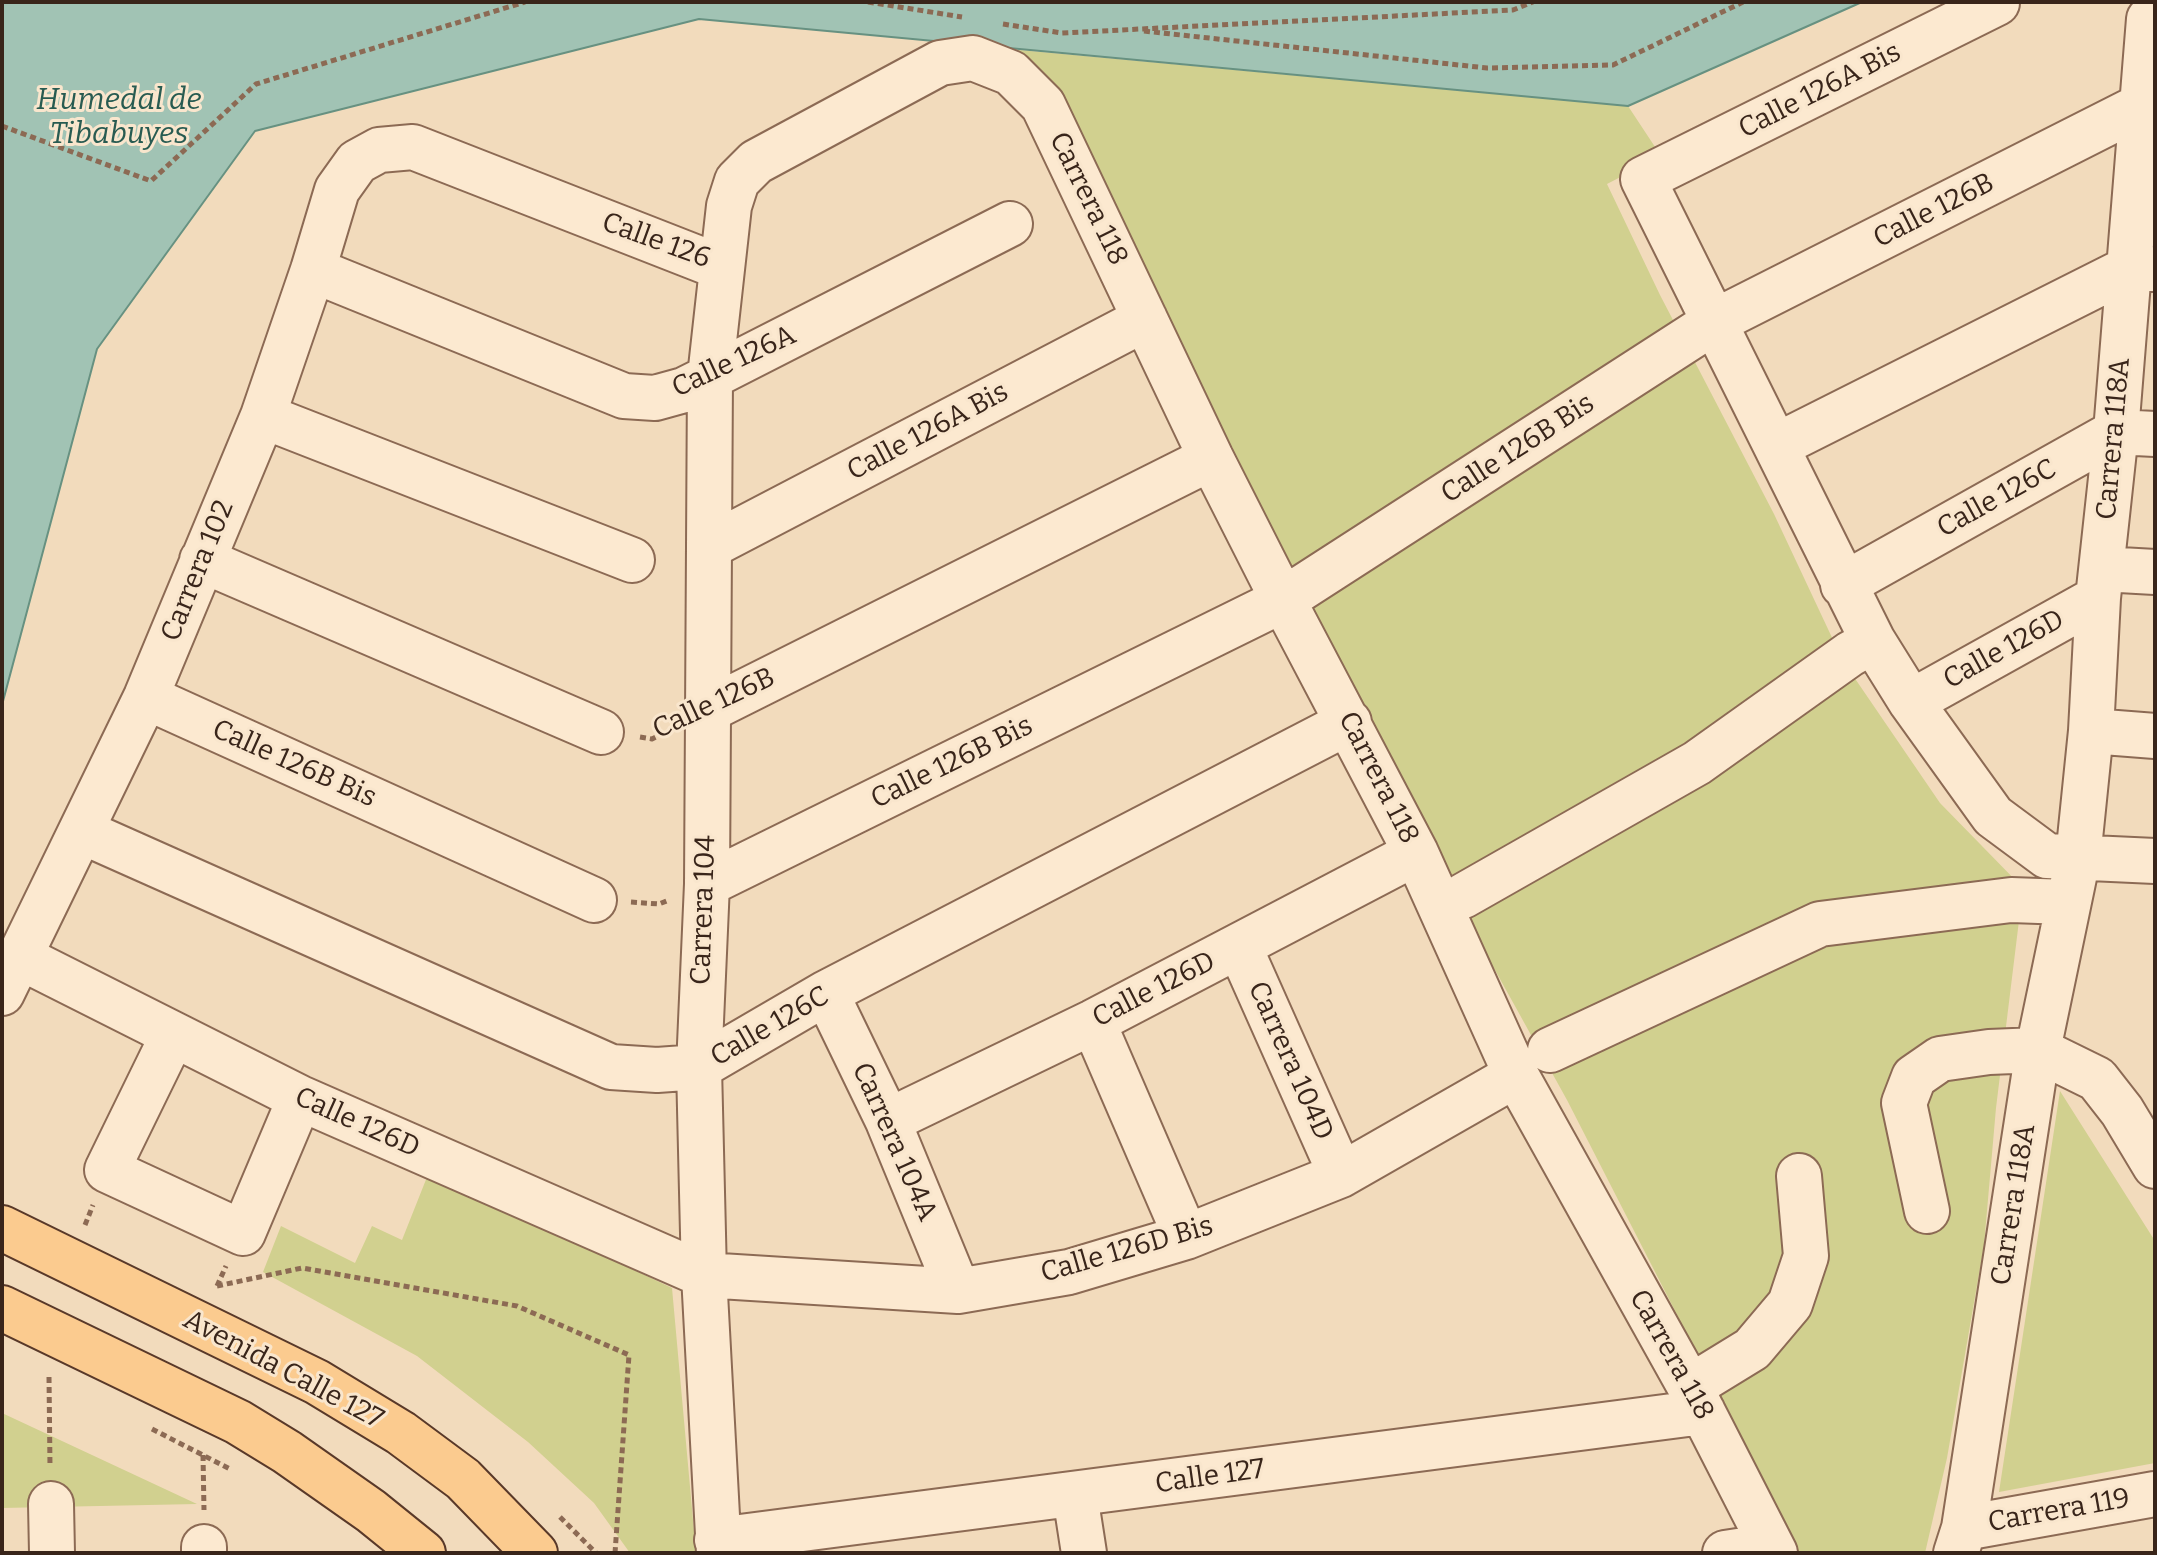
<!DOCTYPE html>
<style>
body{margin:0}
#map{position:relative;width:2157px;height:1555px;overflow:hidden;background:#f2dbbc;font-family:Bitter,serif}
canvas{display:block}
.frame{position:absolute;inset:0;border:4px solid #39251a;pointer-events:none}
</style>
<div id="map">
<canvas width="2157" height="1555"></canvas>
<div class="frame"></div>
</div>
<script>
const ctx = document.querySelector('canvas').getContext('2d');
ctx.lineJoin = 'round';
function paint(path, color) {
  ctx.fillStyle = color;
  ctx.fill(path, 'evenodd');
}
function toPath(rows) {
  const path = new Path2D();
  for (const r of rows) {
    path.moveTo(r[0], r[1]);
    for (let i = 2; i < r.length; i += 2) path.lineTo(r[i], r[i + 1]);
  }
  return path;
}
function stroke(path, color, width, dash) {
  ctx.strokeStyle = color;
  ctx.lineWidth = width;
  ctx.lineCap = dash ? 'butt' : 'round';
  ctx.setLineDash(dash || []);
  ctx.stroke(path);
}
function label(font, color, halo, rows, align = 'center') {
  ctx.font = font + ' Bitter,serif';
  ctx.lineWidth = 6;
  ctx.setLineDash([]);
  ctx.textBaseline = 'middle';
  ctx.strokeStyle = halo;
  ctx.fillStyle = color;
  for (const [text, x, y, turn = 0] of rows) {
    ctx.save();
    ctx.translate(x, y);
    ctx.rotate((+turn || 0) * Math.PI / 180);
    ctx.textAlign = isNaN(turn) ? turn : align;
    if (halo) ctx.strokeText(text, 0, 0);
    ctx.fillText(text, 0, 0);
    ctx.restore();
  }
}
const green = toPath([
 [954,44,1628,106,1661,156,1607,184,1660,295,1774,514,1843,661,1940,803,2023,888,1996,1108,1984,1245,1947,1458,1925,1553,1799,1553,1567,1100,1387,775,1048,99],
 [2060,1091,2155,1241,2155,1463,1999,1492],
 [429,1172,672,1288,696,1553,630,1553,594,1503,528,1442,417,1356,263,1272,281,1226,355,1263,372,1226,402,1240],
 [2,1413,197,1504,2,1508]
]);
const water = toPath([
 [2,2,1862,2,1628,106,699,19,255,131,97,349,2,705,2,2]
]);
const path = toPath([
 [868,2,962,17],
 [1003,24,1062,33,1513,10,1533,2],
 [1144,31,1487,68,1613,65,1743,2],
 [2,126,151,181,256,84,525,2],
 [640,737,652,739,668,731],
 [631,902,659,904,669,900],
 [85,1225,93,1205],
 [217,1286,302,1268,517,1306,629,1355,615,1553],
 [217,1286,226,1266],
 [49,1377,50,1467],
 [152,1429,232,1470],
 [203,1455,204,1510],
 [560,1517,596,1553]
]);
const minor = toPath([
 [1997,3,1643,179,1873,641,1911,702,1993,816,2047,856,2155,861],
 [313,270,624,396,655,398,684,390,710,377,1010,224],
 [263,416,632,560],
 [1776,446,2128,269,2152,269],
 [710,546,1145,319],
 [202,560,601,732],
 [2102,569,2155,572],
 [1843,585,2116,432,2155,434],
 [146,697,594,900],
 [1911,702,2098,598],
 [708,710,1211,458],
 [2091,731,2155,736],
 [81,831,611,1067,657,1070,699,1067,826,993,1349,722],
 [707,884,1283,600,1714,322,2141,106,2155,106],
 [1463,896,1697,763,1850,654,1873,641],
 [1239,946,1341,1175],
 [18,956,300,1098,704,1275,958,1291,1069,1272,1186,1237,1341,1175,1516,1075],
 [2,993,146,697,263,416,313,270,337,190,357,162,379,150,413,147,720,267],
 [826,993,888,1121,958,1291],
 [1093,1022,1186,1237],
 [173,1035,107,1170,243,1233,300,1098],
 [1550,1050,1820,924,2011,900,2067,902],
 [888,1121,1093,1022,1416,853],
 [1927,1211,1904,1103,1914,1077,1940,1059,1989,1052,2038,1050,2097,1079,2122,1111,2155,1166],
 [1690,1387,1752,1349,1790,1304,1806,1256,1799,1176],
 [1075,1495,1084,1553],
 [51,1504,52,1553],
 [1964,1528,2155,1494],
 [717,1540,1703,1412],
 [204,1547,204,1553],
 [719,1553,704,1275,699,1067,707,884,710,377,729,206,737,181,756,162,940,63,973,58,1011,73,1043,105,1211,458,1283,600,1416,853,1516,1075,1690,1387,1775,1553],
 [1725,1553,1771,1546],
 [1956,1553,1964,1528,2038,1050,2078,858,2091,731,2098,598,2116,432,2149,19]
]);
const major = toPath([
 [2,1228,317,1382,401,1433,463,1479,535,1553],
 [2,1308,238,1422,287,1452,371,1511,423,1553]
]);
const streetNames = [
 ["Calle 126A Bis",1820,91,-27],
 ["Carrera 118",1088,199,64],
 ["Calle 126B",1934,211,-27],
 ["Calle 126",656,241,20],
 ["Calle 126A",734,362,-25],
 ["Calle 126A Bis",928,432,-28],
 ["Carrera 118A",2114,439,-85],
 ["Calle 126B Bis",1518,449,-33],
 ["Calle 126C",1997,499,-29],
 ["Carrera 102",198,571,-68],
 ["Calle 126D",2004,650,-29],
 ["Calle 126B",714,704,-25],
 ["Calle 126B Bis",952,763,-26],
 ["Calle 126B Bis",294,764,24],
 ["Carrera 118",1378,778,63],
 ["Carrera 104",704,910,-88],
 ["Calle 126D",1154,990,-27],
 ["Calle 126C",770,1027,-30],
 ["Carrera 104D",1290,1061,66],
 ["Calle 126D",357,1123,24],
 ["Carrera 104A",894,1142,66],
 ["Carrera 118A",2014,1205,-81],
 ["Calle 126D Bis",1127,1250,-16],
 ["Carrera 118",1671,1355,61],
 ["Avenida Calle 127",283,1370,28],
 ["Calle 127",1210,1477,-8],
 ["Carrera 119",2059,1511,-10]
];
const waterNames = [
 ["Humedal de",119,101],
 ["Tibabuyes",119,135]
];
paint(green, '#d1d08f');
paint(water, '#a1c3b4');
stroke(water, '#679181', 2);
stroke(minor, '#8c6a54', 48);
stroke(major, '#593929', 48);
stroke(path, '#8c6a54', 5, [6, 4]);
stroke(minor, '#fce9d0', 44);
stroke(major, '#fbcb8f', 44);
label('28px', '#39251a', '#f9e6cd', streetNames);
label('italic 30px', '#285b51', '#f9e6cd', waterNames);
</script>
